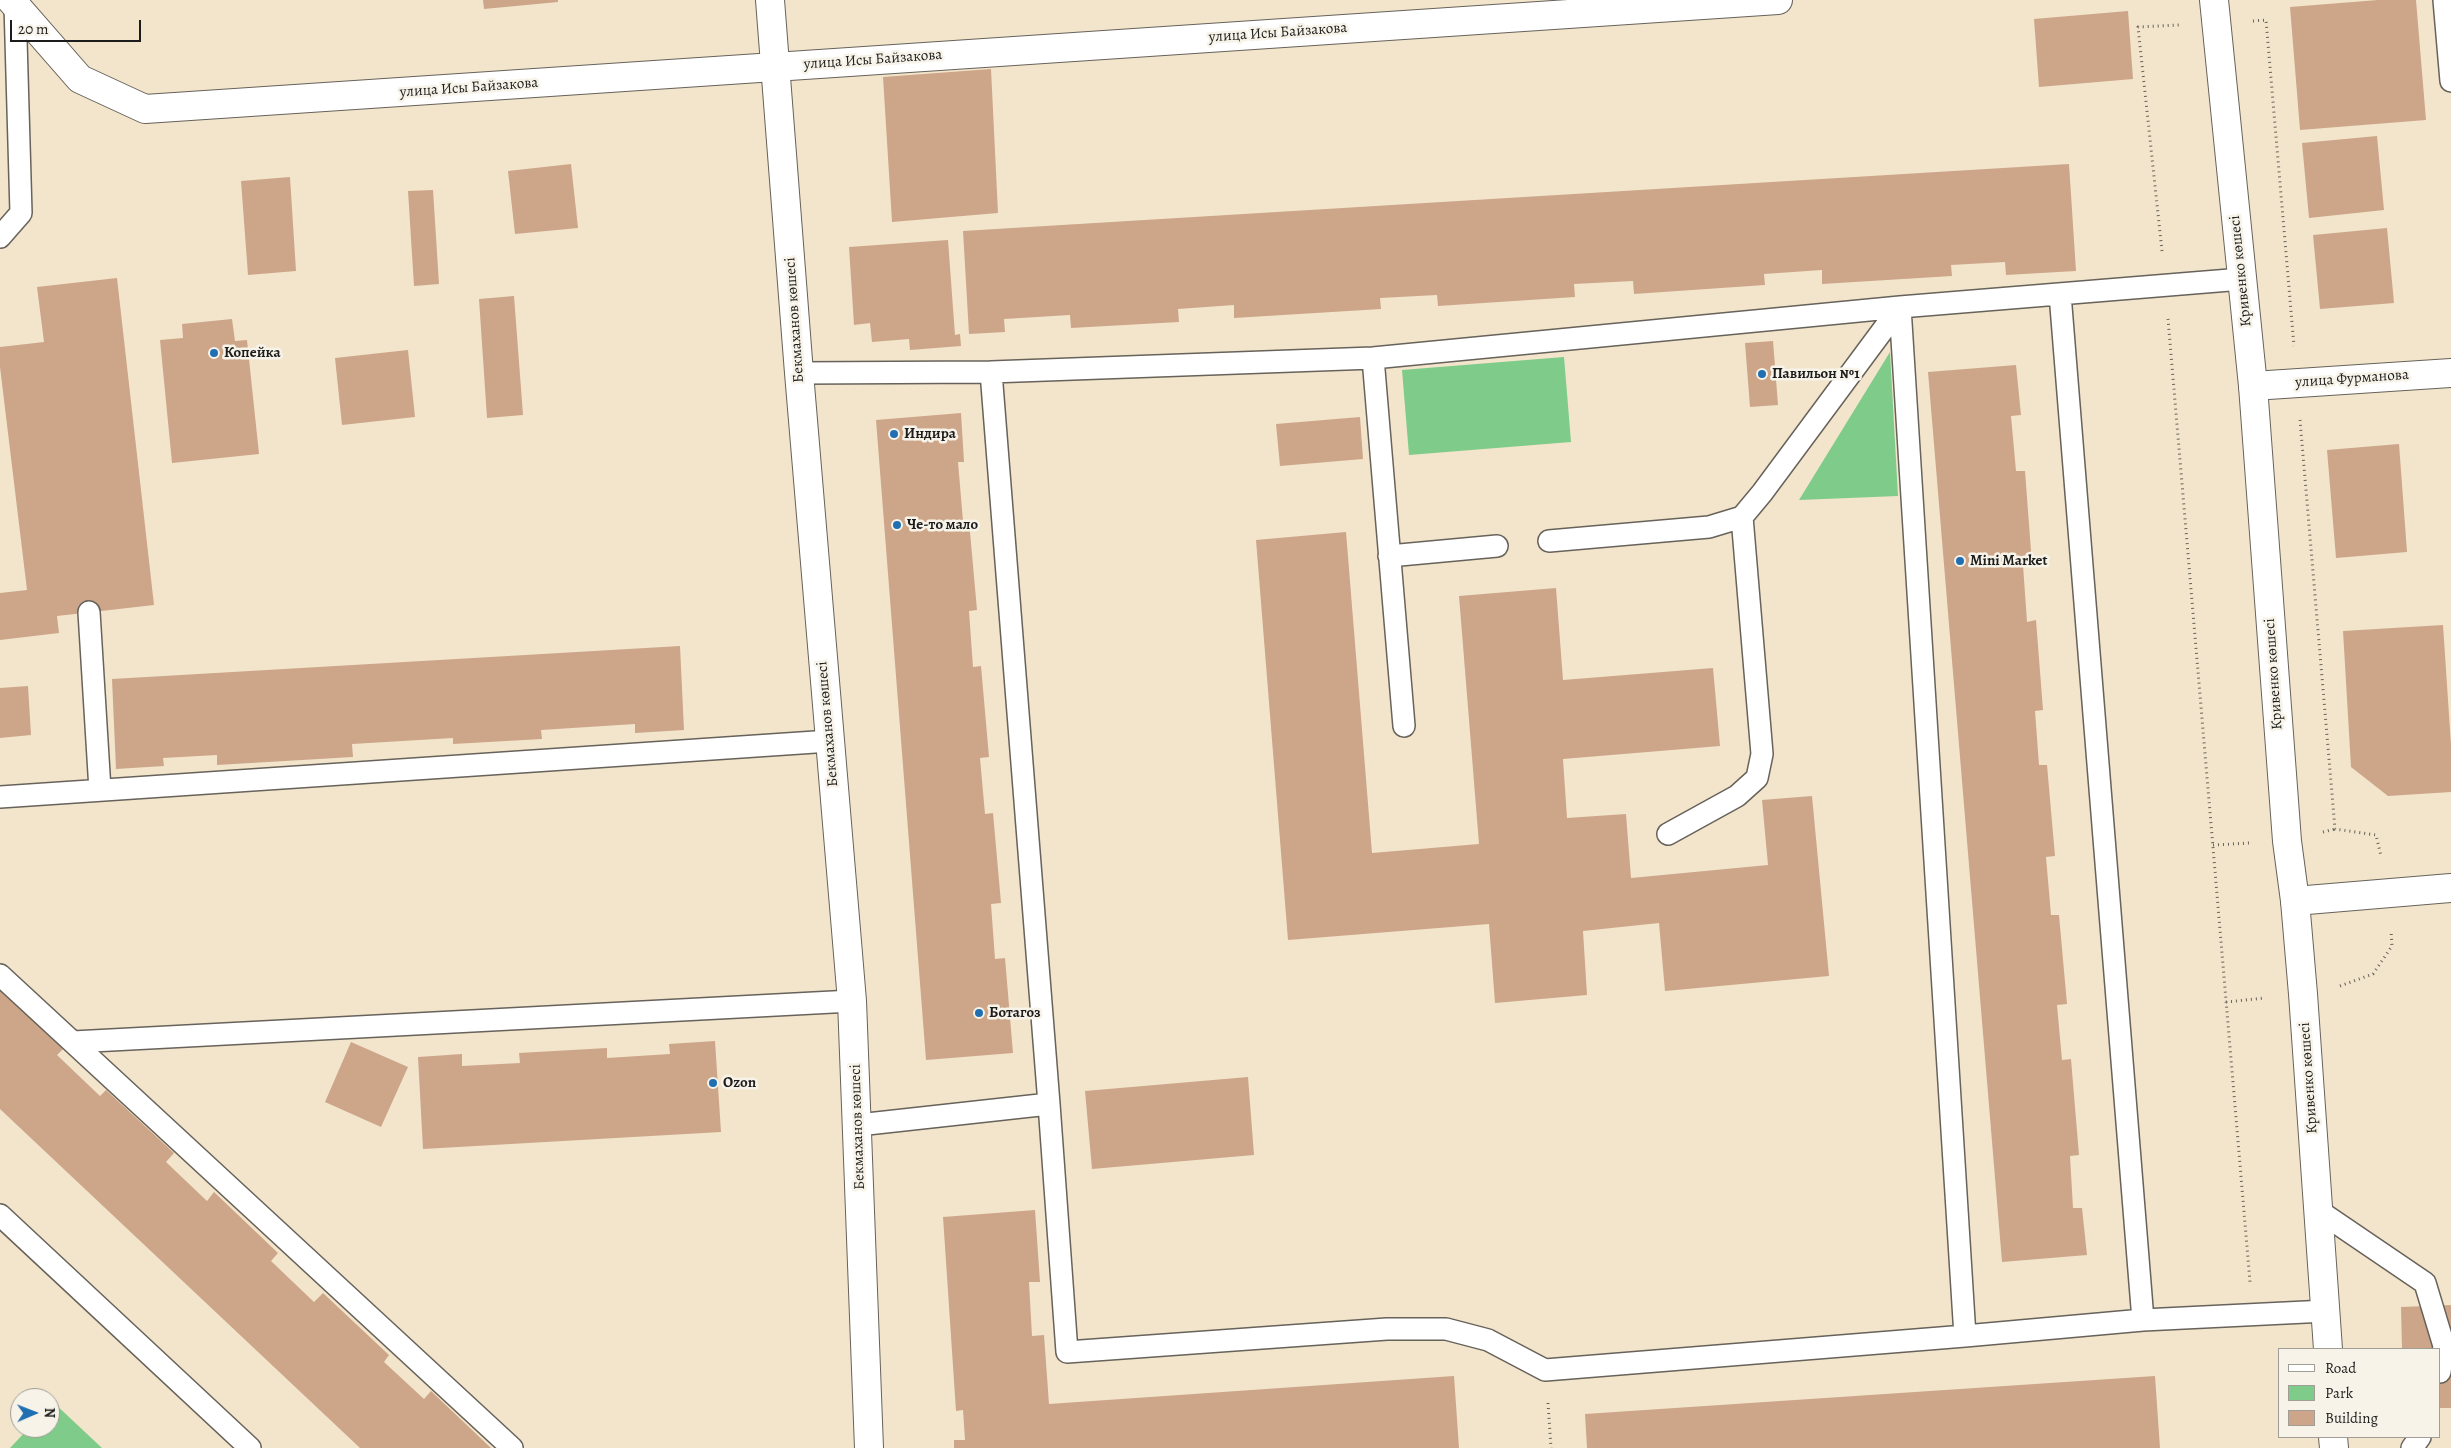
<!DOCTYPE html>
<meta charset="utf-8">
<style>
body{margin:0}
#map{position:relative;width:2451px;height:1448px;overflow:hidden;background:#f2e5cc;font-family:Alegreya,serif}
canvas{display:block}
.legend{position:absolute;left:2278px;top:1348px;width:162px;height:90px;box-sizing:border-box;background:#f7f3e8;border:1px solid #9f9d96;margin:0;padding:6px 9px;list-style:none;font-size:15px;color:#1c1c1c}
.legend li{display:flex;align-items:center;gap:10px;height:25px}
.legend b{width:25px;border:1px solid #9f9d96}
.north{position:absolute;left:10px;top:1388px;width:50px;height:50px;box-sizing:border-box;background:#f7f3e8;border:1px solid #9f9d96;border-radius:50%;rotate:89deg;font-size:14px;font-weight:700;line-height:20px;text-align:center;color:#1c1c1c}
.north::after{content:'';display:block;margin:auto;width:18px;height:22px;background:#1f6fb2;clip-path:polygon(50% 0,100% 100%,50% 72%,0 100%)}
.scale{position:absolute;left:10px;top:20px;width:131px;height:22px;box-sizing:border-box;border:2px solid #1c1c1c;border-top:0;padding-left:6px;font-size:15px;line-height:18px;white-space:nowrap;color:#1c1c1c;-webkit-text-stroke:4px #f7f3e8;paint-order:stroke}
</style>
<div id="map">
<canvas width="2451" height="1448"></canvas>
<ul class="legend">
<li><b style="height:6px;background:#fff"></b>Road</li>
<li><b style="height:14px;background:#7fcb89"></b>Park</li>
<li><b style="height:14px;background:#cda689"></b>Building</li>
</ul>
<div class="north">N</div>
<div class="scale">20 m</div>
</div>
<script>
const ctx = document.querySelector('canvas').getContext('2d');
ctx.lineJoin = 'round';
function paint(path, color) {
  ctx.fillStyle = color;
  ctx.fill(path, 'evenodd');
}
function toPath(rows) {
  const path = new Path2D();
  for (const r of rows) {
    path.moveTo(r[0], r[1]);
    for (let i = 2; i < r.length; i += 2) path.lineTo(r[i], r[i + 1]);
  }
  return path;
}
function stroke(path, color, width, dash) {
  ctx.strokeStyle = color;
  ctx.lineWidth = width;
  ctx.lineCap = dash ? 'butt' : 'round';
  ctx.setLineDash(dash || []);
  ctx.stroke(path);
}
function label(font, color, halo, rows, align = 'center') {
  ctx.font = font + ' Alegreya,serif';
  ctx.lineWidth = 5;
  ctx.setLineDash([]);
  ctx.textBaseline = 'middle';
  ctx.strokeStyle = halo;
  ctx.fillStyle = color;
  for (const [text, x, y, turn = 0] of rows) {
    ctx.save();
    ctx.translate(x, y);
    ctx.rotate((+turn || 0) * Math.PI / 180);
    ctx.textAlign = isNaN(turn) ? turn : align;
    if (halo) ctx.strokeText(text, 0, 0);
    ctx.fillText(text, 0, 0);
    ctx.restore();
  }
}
const green = toPath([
 [1890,352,1898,496,1799,500],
 [1564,357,1571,442,1409,455,1402,370],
 [53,1402,102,1448,10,1448,29,1428,50,1428,50,1405]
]);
const building = toPath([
 [483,0,558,0,558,2,484,9],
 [2378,0,2416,0,2426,120,2300,130,2290,7],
 [2128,11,2133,79,2039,87,2034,19],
 [991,69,998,213,892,222,883,77],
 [2377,136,2384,210,2309,218,2302,143],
 [571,164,578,228,515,234,508,171],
 [2069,164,2076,271,2006,275,2005,262,1951,265,1952,276,1822,284,1822,270,1764,274,1765,285,1634,294,1633,281,1574,284,1575,297,1438,306,1437,295,1380,298,1381,309,1234,318,1234,305,1178,309,1179,322,1071,328,1070,315,1004,319,1005,332,969,334,963,231],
 [290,177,296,271,248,275,241,181],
 [433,190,439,284,414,286,408,191],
 [2387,228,2394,303,2320,309,2313,235],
 [948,240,955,335,960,334,961,346,910,350,909,339,872,342,870,323,854,325,849,247],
 [117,278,154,605,57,616,59,633,0,640,0,593,27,590,0,367,0,347,44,342,37,287],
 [514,296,523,415,487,418,479,299],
 [232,319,235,341,247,340,259,454,172,463,160,340,183,338,182,324],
 [1773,341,1778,405,1750,407,1745,343],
 [408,350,415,417,342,425,335,358],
 [2016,365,2021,415,2011,416,2016,471,2025,471,2032,564,2023,565,2027,622,2036,620,2043,710,2035,711,2039,765,2047,765,2055,856,2046,857,2051,915,2059,915,2067,1004,2057,1005,2062,1060,2071,1059,2079,1155,2070,1156,2073,1208,2082,1208,2087,1255,2002,1262,1928,372],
 [961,413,964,462,958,462,963,521,969,521,977,610,969,611,973,667,981,666,989,757,980,758,985,814,993,813,1001,903,991,904,995,959,1005,958,1013,1053,926,1060,876,420],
 [1360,417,1363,459,1280,466,1276,424],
 [2399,444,2407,552,2336,558,2327,450],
 [1346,532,1372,853,1479,844,1459,596,1556,588,1563,680,1713,668,1720,746,1563,759,1567,818,1626,814,1631,878,1768,865,1762,800,1812,796,1829,976,1665,991,1659,923,1583,931,1587,995,1495,1003,1489,924,1288,940,1256,540],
 [2443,625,2451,745,2451,792,2388,796,2351,767,2343,631],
 [680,646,684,730,635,733,635,724,541,730,542,739,453,744,453,738,352,744,353,757,217,765,217,755,163,758,164,766,116,769,112,679],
 [28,686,31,735,0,738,0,688],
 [0,989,63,1049,57,1055,100,1096,106,1090,174,1153,166,1162,207,1201,214,1192,278,1253,271,1261,314,1302,323,1293,389,1355,384,1362,424,1399,431,1391,491,1448,360,1448,0,1109],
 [715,1041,721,1132,423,1149,418,1057,462,1054,462,1066,520,1063,519,1053,607,1048,607,1058,670,1054,669,1044],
 [351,1042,408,1067,381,1127,325,1102],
 [1248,1077,1254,1155,1092,1169,1085,1091],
 [1035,1210,1040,1282,1029,1282,1032,1336,1044,1335,1049,1404,1454,1376,1459,1448,954,1448,954,1440,965,1440,963,1410,956,1411,943,1217],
 [2451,1305,2451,1408,2440,1408,2440,1349,2402,1349,2401,1307],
 [2155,1376,2160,1448,1587,1448,1585,1414]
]);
const path = toPath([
 [2253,21,2266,20,2294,346],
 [2162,251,2138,27,2179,25],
 [2168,319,2250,1282],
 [2300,420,2335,829,2376,835,2381,856],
 [2323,832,2335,829],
 [2213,845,2250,843],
 [2340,986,2373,974,2392,946,2391,931],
 [2226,1002,2265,998],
 [1548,1403,1551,1448]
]);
const service = toPath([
 [2444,0,2451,81],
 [0,237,21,213,15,5],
 [2060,294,2143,1320],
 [1900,307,1965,1336,2143,1320,2326,1311],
 [1373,358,1404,726],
 [799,373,991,372,1373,358,1900,307,2242,279],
 [1549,541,1709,527,1742,517,1762,493,1900,307],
 [1389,556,1497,546],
 [89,612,100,790],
 [0,797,830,741],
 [1668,834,1737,796,1757,778,1762,754,1742,517],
 [0,975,512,1448],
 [73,1042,852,1001],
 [1049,1104,1067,1352,1387,1329,1446,1329,1488,1340,1545,1370,1965,1336],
 [858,1125,1049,1104,991,372],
 [2319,1211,2425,1283,2444,1346,2440,1372],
 [0,1215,250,1448],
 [2412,1448,2420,1437]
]);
const minor = toPath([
 [770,0,799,373,852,1001,869,1448],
 [2253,386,2451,373],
 [2295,901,2451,888]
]);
const tertiary = toPath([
 [11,0,80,79,145,109,1778,0],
 [2214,0,2253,386,2287,841,2295,901,2303,994,2328,1349],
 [2333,1437,2334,1448]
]);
const markers = [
 [214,353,5,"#1f6fb2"],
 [1762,374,5,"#1f6fb2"],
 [894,434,5,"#1f6fb2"],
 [897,525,5,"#1f6fb2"],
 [1960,561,5,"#1f6fb2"],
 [979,1013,5,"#1f6fb2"],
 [713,1083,5,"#1f6fb2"]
];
const streetNames = [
 ["улица Исы Байзакова",1278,33,-4],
 ["улица Исы Байзакова",873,60,-4],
 ["улица Исы Байзакова",469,88,-4],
 ["Кривенко көшесі",2241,271,-96],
 ["Бекмаханов көшесі",795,320,-94],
 ["улица Фурманова",2352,379,-4],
 ["Кривенко көшесі",2274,674,-94],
 ["Бекмаханов көшесі",828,724,-95],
 ["Кривенко көшесі",2309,1078,-94],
 ["Бекмаханов көшесі",858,1127,-92]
];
const poiNames = [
 ["Копейка",224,353],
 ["Павильон №1",1772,374],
 ["Индира",904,434],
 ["Че-то мало",907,525],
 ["Mini Market",1970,561],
 ["Ботагоз",989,1013],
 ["Ozon",723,1083]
];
paint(green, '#7fcb89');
paint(building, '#cda689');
stroke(service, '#67625a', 24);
stroke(minor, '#67625a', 30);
stroke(tertiary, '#67625a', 30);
stroke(path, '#67625a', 3, [1, 4]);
stroke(service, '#fff', 21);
stroke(minor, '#fff', 28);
stroke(tertiary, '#fff', 28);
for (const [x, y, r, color] of markers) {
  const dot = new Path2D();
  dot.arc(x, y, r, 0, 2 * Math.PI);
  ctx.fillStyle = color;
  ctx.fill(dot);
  stroke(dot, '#f7f3e8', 2);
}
label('15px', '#1c1c1c', '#f7f3e8', streetNames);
label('bold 15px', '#1c1c1c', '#f7f3e8', poiNames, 'left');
</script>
